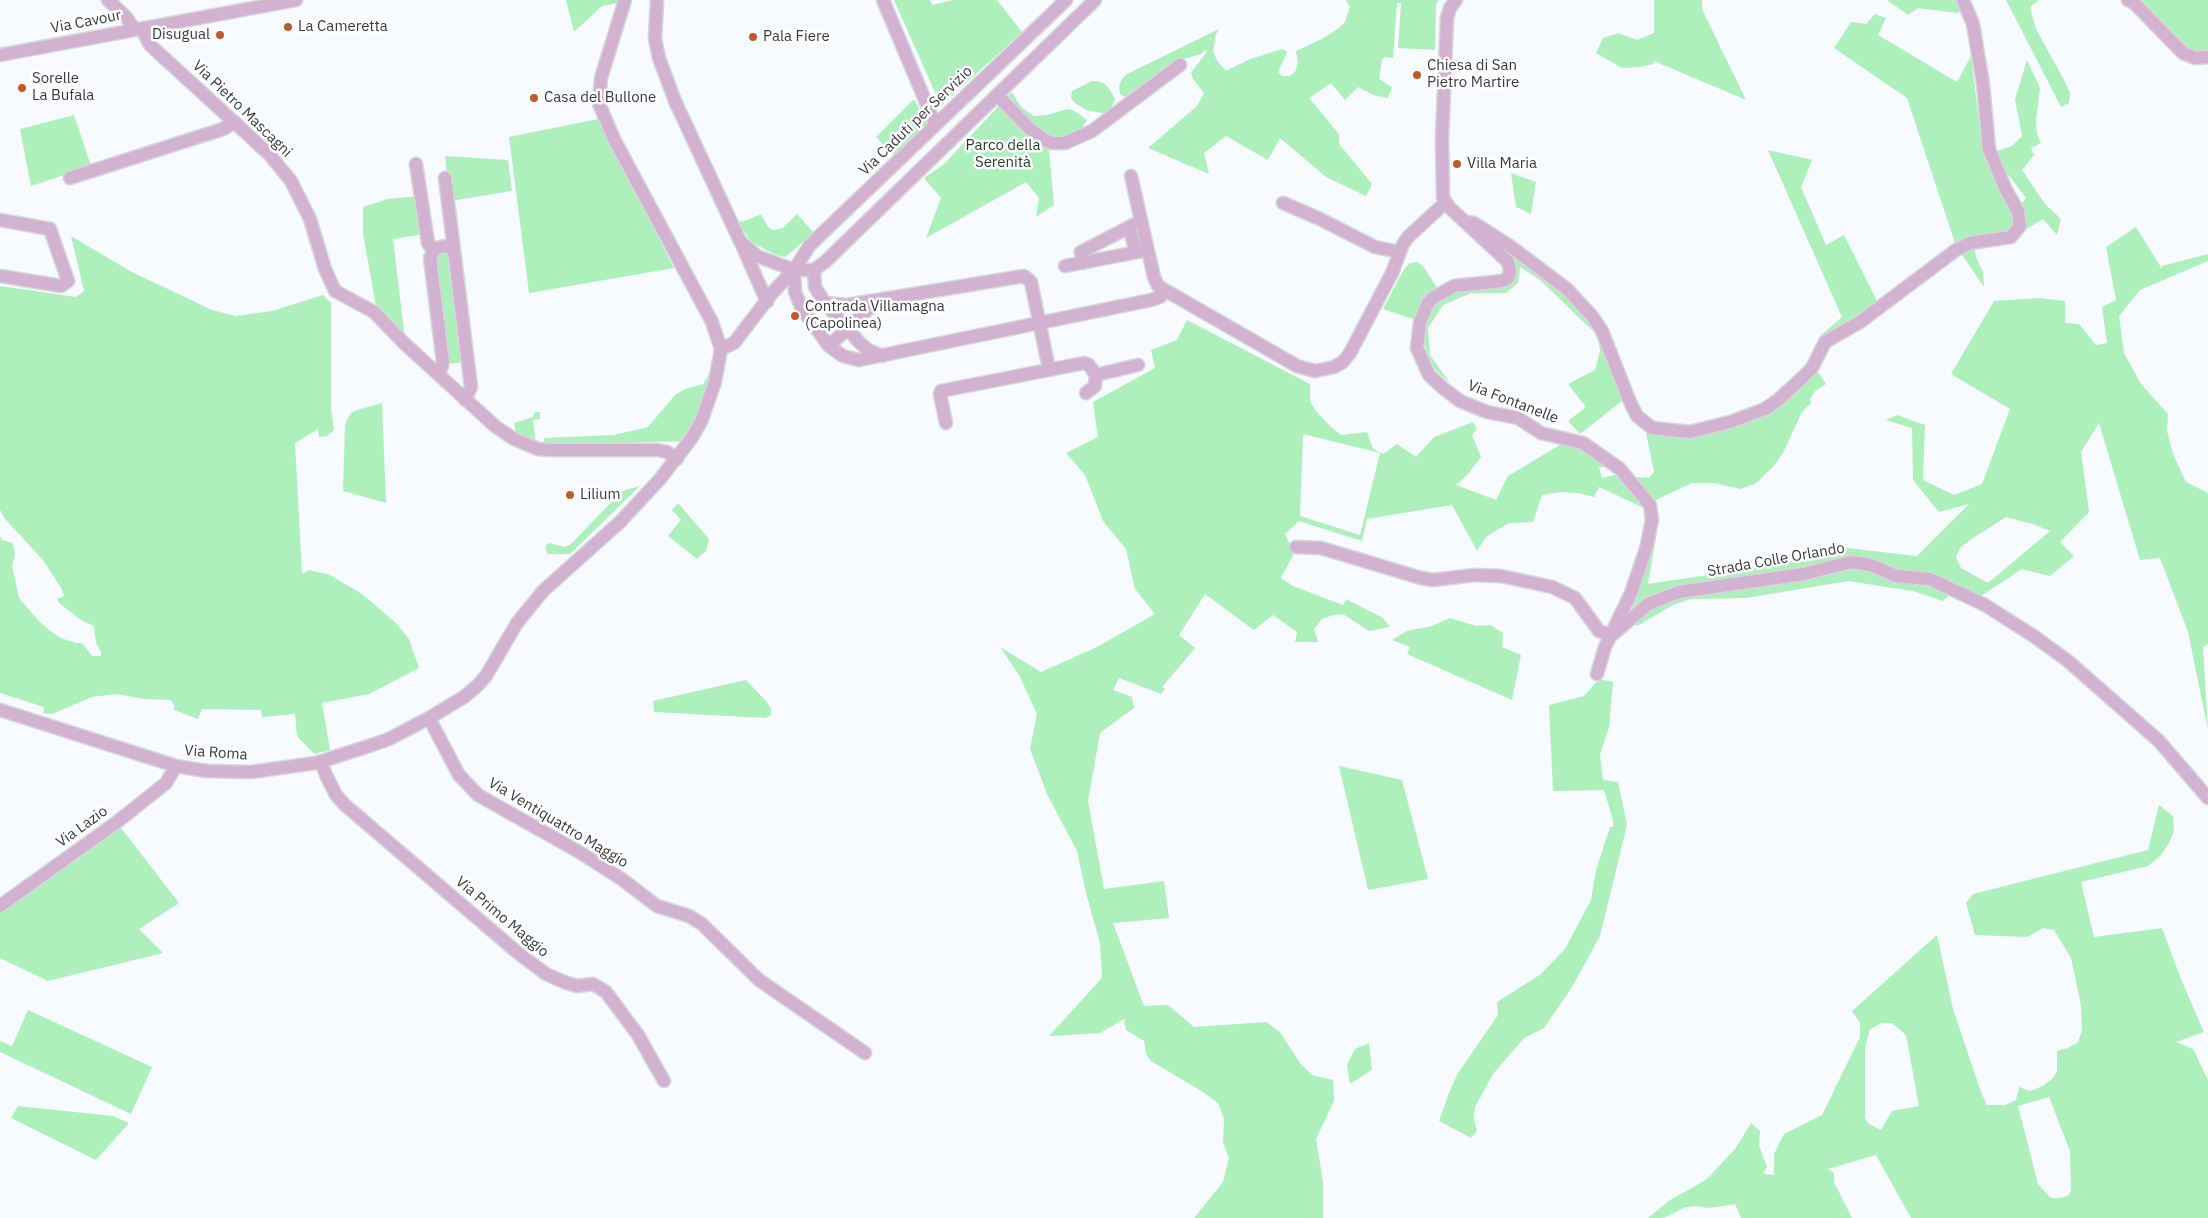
<!DOCTYPE html>
<meta charset="utf-8">
<style>
body{margin:0}
canvas{display:block;background:#f7fafe}
</style>
<canvas width="2208" height="1218"></canvas>
<script>
const ctx = document.querySelector('canvas').getContext('2d');
ctx.lineJoin = 'round';
function paint(path, color) {
  ctx.fillStyle = color;
  ctx.fill(path, 'evenodd');
}
function toPath(rows) {
  const path = new Path2D();
  for (const r of rows) {
    path.moveTo(r[0], r[1]);
    for (let i = 2; i < r.length; i += 2) path.lineTo(r[i], r[i + 1]);
  }
  return path;
}
function stroke(path, color, width, dash) {
  ctx.strokeStyle = color;
  ctx.lineWidth = width;
  ctx.lineCap = dash ? 'butt' : 'round';
  ctx.setLineDash(dash || []);
  ctx.stroke(path);
}
function label(font, color, halo, rows, align = 'center') {
  ctx.font = font + ' "IBM Plex Sans",sans-serif';
  ctx.lineWidth = 5;
  ctx.setLineDash([]);
  ctx.textBaseline = 'middle';
  ctx.strokeStyle = halo;
  ctx.fillStyle = color;
  for (const [text, x, y, turn = 0] of rows) {
    ctx.save();
    ctx.translate(x, y);
    ctx.rotate((+turn || 0) * Math.PI / 180);
    ctx.textAlign = isNaN(turn) ? turn : align;
    if (halo) ctx.strokeText(text, 0, 0);
    ctx.fillText(text, 0, 0);
    ctx.restore();
  }
}
const green = toPath([
 [566,0,619,0,618,3,602,6,574,32],
 [894,0,930,0,932,5,953,0,997,0,1022,32,941,106],
 [1346,0,1439,0,1436,4,1435,50,1398,48,1401,3,1397,3,1393,58,1385,57,1382,59,1379,79,1392,87,1388,98,1373,95,1358,87,1345,100,1331,83,1309,98,1339,134,1339,144,1372,184,1366,196,1326,177,1280,138,1268,160,1226,136,1204,153,1209,174,1148,148,1197,106,1204,93,1193,79,1191,72,1207,52,1205,50,1201,54,1184,59,1152,85,1127,98,1120,94,1119,86,1122,79,1127,74,1219,29,1216,34,1213,52,1218,62,1226,71,1250,59,1282,49,1287,52,1278,72,1282,76,1290,76,1295,72,1298,63,1296,51,1322,39,1339,28,1345,22,1350,7],
 [1654,0,1702,0,1702,9,1746,100,1654,61,1653,64,1640,67,1622,68,1596,53,1603,38,1618,33,1637,40,1654,33],
 [1887,0,1961,0,1965,9,1957,13,1918,8,1908,15],
 [2006,0,2039,0,2030,7,2036,29,2064,80,2070,93,2069,103,2061,107],
 [2139,0,2208,0,2208,54,2185,51],
 [1875,14,1886,18,1878,35,1957,82,1971,56,1981,138,1988,166,1995,167,2015,197,2022,203,2026,198,2003,168,1994,152,2012,146,2022,136,2015,99,2027,60,2040,88,2036,121,2037,134,2041,143,2031,148,2034,155,2022,170,2045,204,2061,219,2057,235,2043,219,2023,231,1978,248,1975,250,1976,257,1983,272,1984,287,1956,246,1907,98,1834,48,1851,22,1866,24],
 [1092,81,1098,81,1105,84,1110,90,1115,99,1110,112,1102,113,1086,110,1075,103,1071,98,1072,91],
 [1012,92,1021,107,1034,116,1047,115,1067,109,1075,111,1087,120,1080,131,1057,143,1049,150,1054,205,1036,217,1039,198,1026,182,926,238,941,198,924,178,943,165],
 [914,99,929,126,896,158,876,137],
 [74,115,91,166,31,186,20,129],
 [598,119,674,268,529,293,509,137],
 [1768,150,1812,160,1801,187,1826,245,1844,235,1877,301,1915,276,1872,310,1827,337,1819,337,1842,317],
 [445,156,508,160,512,191,450,201],
 [1511,173,1536,182,1531,214,1516,207],
 [419,196,424,234,393,239,405,339,376,306,363,234,363,207,388,199],
 [761,214,768,227,773,230,783,228,797,214,814,233,785,257,776,255,751,242,739,224,741,220,742,222],
 [2136,227,2162,269,2162,266,2208,254,2208,261,2140,290,2119,316,2124,353,2141,384,2168,414,2167,431,2173,454,2186,482,2208,493,2208,644,2203,647,2208,730,2188,632,2160,558,2140,560,2099,423,2081,452,2089,512,2060,542,2074,556,2050,576,2022,569,1978,598,1838,561,1766,575,1661,592,1632,607,1630,601,1653,531,1657,532,1648,584,1774,565,1847,548,1917,556,1969,504,1939,512,1913,480,1912,428,1886,420,1897,415,1925,425,1923,480,1954,495,1982,484,2010,409,1951,374,1994,301,2040,298,2065,301,2065,323,2079,324,2096,345,2107,343,2102,307,2116,300,2106,247],
 [2006,517,2033,524,2050,531,1988,583,1961,568,1956,557,1960,548,1970,540],
 [1481,232,1567,294,1602,335,1623,400,1580,434,1568,421,1586,407,1568,384,1595,370,1600,351,1598,336,1540,280,1520,267,1518,283,1506,293,1471,293,1443,305,1428,328,1430,355,1450,383,1435,370,1427,354,1423,337,1426,321,1433,305,1442,296,1514,274,1516,267,1512,260],
 [71,236,130,271,212,310,236,316,272,311,323,295,331,303,331,410,334,430,327,436,319,437,318,429,295,443,302,574,309,570,330,575,362,594,397,624,409,639,419,668,369,694,322,703,330,750,314,754,297,736,295,714,262,717,261,710,202,709,198,719,174,710,174,705,171,700,144,699,117,694,92,697,52,714,43,713,44,707,0,693,0,536,2,540,13,543,15,555,12,565,19,598,37,619,50,631,61,638,76,643,82,643,92,656,101,656,101,652,96,643,94,626,81,620,59,603,57,599,64,596,61,588,43,560,5,519,0,510,0,286,76,297,84,291],
 [438,251,450,254,465,362,447,364,436,253],
 [1417,262,1423,266,1438,289,1426,298,1419,308,1416,320,1383,309,1404,269,1410,263],
 [1187,320,1310,384,1310,401,1315,410,1329,425,1341,435,1367,432,1373,449,1383,454,1397,444,1416,457,1434,437,1473,422,1477,429,1472,435,1481,457,1468,474,1456,485,1496,500,1508,476,1565,442,1578,444,1612,467,1599,467,1602,478,1615,475,1649,478,1654,472,1646,433,1696,434,1774,410,1796,393,1811,376,1819,373,1826,384,1815,391,1810,399,1811,403,1802,412,1783,453,1772,468,1755,484,1740,489,1714,483,1692,483,1660,498,1644,508,1599,487,1594,497,1578,493,1560,492,1542,495,1533,522,1509,523,1487,536,1477,551,1452,505,1367,519,1362,541,1299,521,1285,534,1294,553,1281,578,1293,586,1343,605,1346,599,1383,618,1390,627,1369,631,1343,614,1333,615,1322,619,1314,629,1318,642,1295,642,1297,632,1273,615,1254,630,1205,594,1179,635,1195,648,1162,687,1165,689,1161,694,1119,678,1113,690,1132,697,1134,708,1100,733,1088,801,1104,889,1164,881,1169,918,1113,923,1144,1006,1168,1005,1194,1027,1266,1022,1280,1032,1300,1063,1312,1075,1333,1080,1334,1101,1316,1139,1323,1182,1323,1218,1194,1218,1223,1182,1229,1158,1223,1142,1224,1119,1218,1103,1203,1092,1151,1061,1146,1054,1144,1041,1126,1030,1124,1019,1100,1033,1049,1036,1102,978,1100,943,1086,893,1077,851,1047,794,1030,749,1037,714,1019,675,1000,647,1041,672,1097,647,1155,614,1135,589,1126,549,1103,521,1085,475,1066,453,1098,437,1093,402,1155,368,1151,350,1177,340],
 [1303,434,1380,453,1360,535,1300,516],
 [710,372,714,376,710,392,685,441,544,445,544,438,614,435,648,427,675,395,685,389,703,384],
 [382,403,386,503,343,491,345,426,347,420,351,413,357,410],
 [535,412,540,412,540,419,533,420,536,444,516,434,514,423,533,417],
 [640,486,570,554,548,554,545,549,546,545,550,543,565,547,571,544,622,491],
 [678,503,709,539,706,551,697,559,668,536,681,520,672,510],
 [1863,569,1879,575,1923,582,1953,592,1943,601,1913,591,1848,581,1746,598,1691,599,1673,605,1637,626,1634,624,1634,621,1663,602,1691,594,1829,572],
 [1450,618,1476,626,1491,625,1503,633,1502,647,1521,655,1512,700,1407,654,1410,647,1392,640,1407,631,1432,626],
 [1599,679,1613,682,1609,727,1600,754,1603,780,1618,782,1627,825,1600,936,1572,987,1544,1028,1524,1038,1493,1074,1475,1107,1474,1120,1477,1131,1471,1138,1439,1121,1449,1093,1458,1073,1498,1015,1497,1002,1541,974,1565,949,1591,900,1596,870,1610,827,1613,827,1613,820,1604,790,1553,791,1549,705,1584,696],
 [746,680,767,702,771,709,771,715,766,718,654,712,653,701],
 [1339,766,1402,780,1428,879,1368,890],
 [2159,805,2173,816,2174,831,2169,843,2160,856,2148,866,2081,882,2094,937,2162,928,2181,979,2204,1032,2176,1042,2193,1049,2208,1080,2208,1218,1911,1218,1876,1155,1828,1169,1834,1173,1834,1182,1852,1218,1741,1218,1735,1204,1709,1208,1696,1206,1686,1207,1663,1218,1648,1218,1670,1200,1706,1180,1735,1149,1751,1123,1760,1131,1759,1146,1767,1167,1763,1174,1774,1175,1774,1154,1784,1134,1822,1115,1860,1037,1860,1023,1852,1011,1937,935,1953,1009,1981,1092,1987,1105,2005,1105,2016,1100,2019,1087,2030,1091,2043,1086,2053,1078,2057,1071,2057,1051,2068,1048,2078,1042,2082,1031,2081,1005,2071,958,2054,930,2043,928,2027,937,1975,935,1966,903,1973,894,2148,850],
 [1882,1023,1892,1023,1906,1035,1919,1106,1892,1111,1881,1130,1869,1124,1865,1118,1865,1048,1870,1029],
 [2049,1097,2070,1151,2071,1190,2068,1196,2060,1198,2051,1198,2038,1184,2018,1106],
 [118,824,179,903,139,929,163,953,48,981,0,958,0,909],
 [28,1010,152,1067,131,1114,0,1052,0,1041,12,1046],
 [1369,1043,1372,1070,1350,1084,1347,1065,1355,1049],
 [18,1106,113,1116,129,1123,96,1160,11,1118]
]);
const minor = toPath([
 [108,0,126,17,135,30],
 [657,0,655,39,659,58,675,101,740,241,757,256,794,270,814,270,825,262,1095,0],
 [883,0,935,124],
 [1456,0,1450,8,1447,18,1442,138,1443,198,1450,208,1508,262,1510,270,1508,278,1502,281,1454,286,1433,298,1428,303,1420,322,1417,348,1429,375,1443,388,1460,401,1487,412,1518,418,1541,433,1583,443,1620,469,1650,505,1652,520,1646,549,1631,593,1605,647,1597,674],
 [2128,0,2134,3,2183,53,2195,58,2208,57],
 [144,28,145,35,150,45,269,154,291,181,310,219,325,269,335,291,374,312,405,344,496,427,514,439,538,449,550,450,658,450,667,452,677,459],
 [0,55,296,0],
 [997,95,1030,129,1045,140,1052,143,1065,143,1092,131,1180,65],
 [416,164,428,243,433,251],
 [1131,176,1154,277,1158,286,1297,366,1315,371,1334,367,1343,362,1350,353,1392,273,1403,244,1408,237,1445,203],
 [70,178,223,129,235,122],
 [445,178,454,250],
 [1283,203,1320,219,1375,247,1399,252],
 [0,220,50,229,68,281,61,286,0,276],
 [1465,222,1474,223,1510,246,1567,289,1592,316,1602,331,1630,402,1637,416,1652,428,1690,432,1730,422,1765,409,1778,400,1802,378,1812,368,1825,342,1860,322,1956,250,1970,243,2011,237,2020,226,2018,211,2006,190,1989,149,1983,84,1973,24,1963,0],
 [1129,227,1136,252],
 [742,245,767,302],
 [1083,263,1081,252,1141,221],
 [1065,266,1148,250],
 [794,270,795,292,802,309,829,346,843,356,859,360,1151,300,1160,297,1164,291],
 [814,270,815,287,825,303,859,342,868,350,882,356],
 [825,303,847,305,1024,276,1031,282,1049,369],
 [829,346,865,312,880,301],
 [721,349,734,343,773,292,794,270,810,245,1066,0],
 [439,375,443,362,430,258,436,248,445,246,454,250,471,387,465,400],
 [1096,375,1138,365],
 [946,423,940,394,941,391,1084,363,1089,365,1096,375,1095,386,1086,393],
 [1296,547,1321,548,1421,578,1432,580,1475,575,1501,576,1552,587,1575,598,1599,631,1611,635],
 [1612,635,1648,604,1679,592,1804,574,1851,562,1871,565,1896,576,1930,579,1985,605,2035,637,2068,661,2159,741,2208,798],
 [0,710,176,766,207,771,251,772,316,763,372,745,389,739,429,718,464,697,478,685,486,676,517,623,543,591,620,522,660,479,691,439,701,422,715,382,721,349,712,322,614,139,599,104,601,78,625,0],
 [429,718,459,775,478,795,581,853,623,880,657,906,689,916,702,924,759,980,865,1053],
 [321,762,326,775,336,795,345,805,518,953,546,974,564,982,577,986,593,984,606,992,638,1035,664,1081],
 [0,906,117,822,166,783,176,766]
]);
const markers = [
 [288,27,5,"#c05a2a"],
 [220,35,5,"#c05a2a"],
 [753,37,5,"#c05a2a"],
 [1417,75,5,"#c05a2a"],
 [22,88,5,"#c05a2a"],
 [534,98,5,"#c05a2a"],
 [1457,164,5,"#c05a2a"],
 [795,316,5,"#c05a2a"],
 [570,495,5,"#c05a2a"]
];
const streetNames = [
 ["Via Cavour",86,22,-11],
 ["Via Pietro Mascagni",242,109,44],
 ["Via Caduti per Servizio",916,121,-44],
 ["Via Fontanelle",1513,402,21],
 ["Strada Colle Orlando",1776,560,-10],
 ["Via Roma",216,753,4],
 ["Via Ventiquattro Maggio",558,823,31],
 ["Via Lazio",82,827,-36],
 ["Via Primo Maggio",502,917,40]
];
const poiNames = [
 ["La Cameretta",298,27],
 ["Disugual",210,35,"right"],
 ["Pala Fiere",763,37],
 ["Chiesa di San",1427,66],
 ["Pietro Martire",1427,83],
 ["Sorelle",32,79],
 ["La Bufala",32,96],
 ["Casa del Bullone",544,98],
 ["Villa Maria",1467,164],
 ["Contrada Villamagna",805,307],
 ["(Capolinea)",805,324],
 ["Lilium",580,495]
];
const parkNames = [
 ["Parco della",1003,146],
 ["Serenità",1003,163]
];
paint(green, '#adf0bc');
stroke(minor, '#d5d7db', 15);
stroke(minor, '#d3b1d1', 12);
for (const [x, y, r, color] of markers) {
  const dot = new Path2D();
  dot.arc(x, y, r, 0, 2 * Math.PI);
  ctx.fillStyle = color;
  ctx.fill(dot);
  stroke(dot, '#fff', 2);
}
label('15px', '#383a3c', '#fff', streetNames);
label('15px', '#383a3c', '#fff', poiNames, 'left');
label('15px', '#1a3f25', '#fff', parkNames);
</script>
